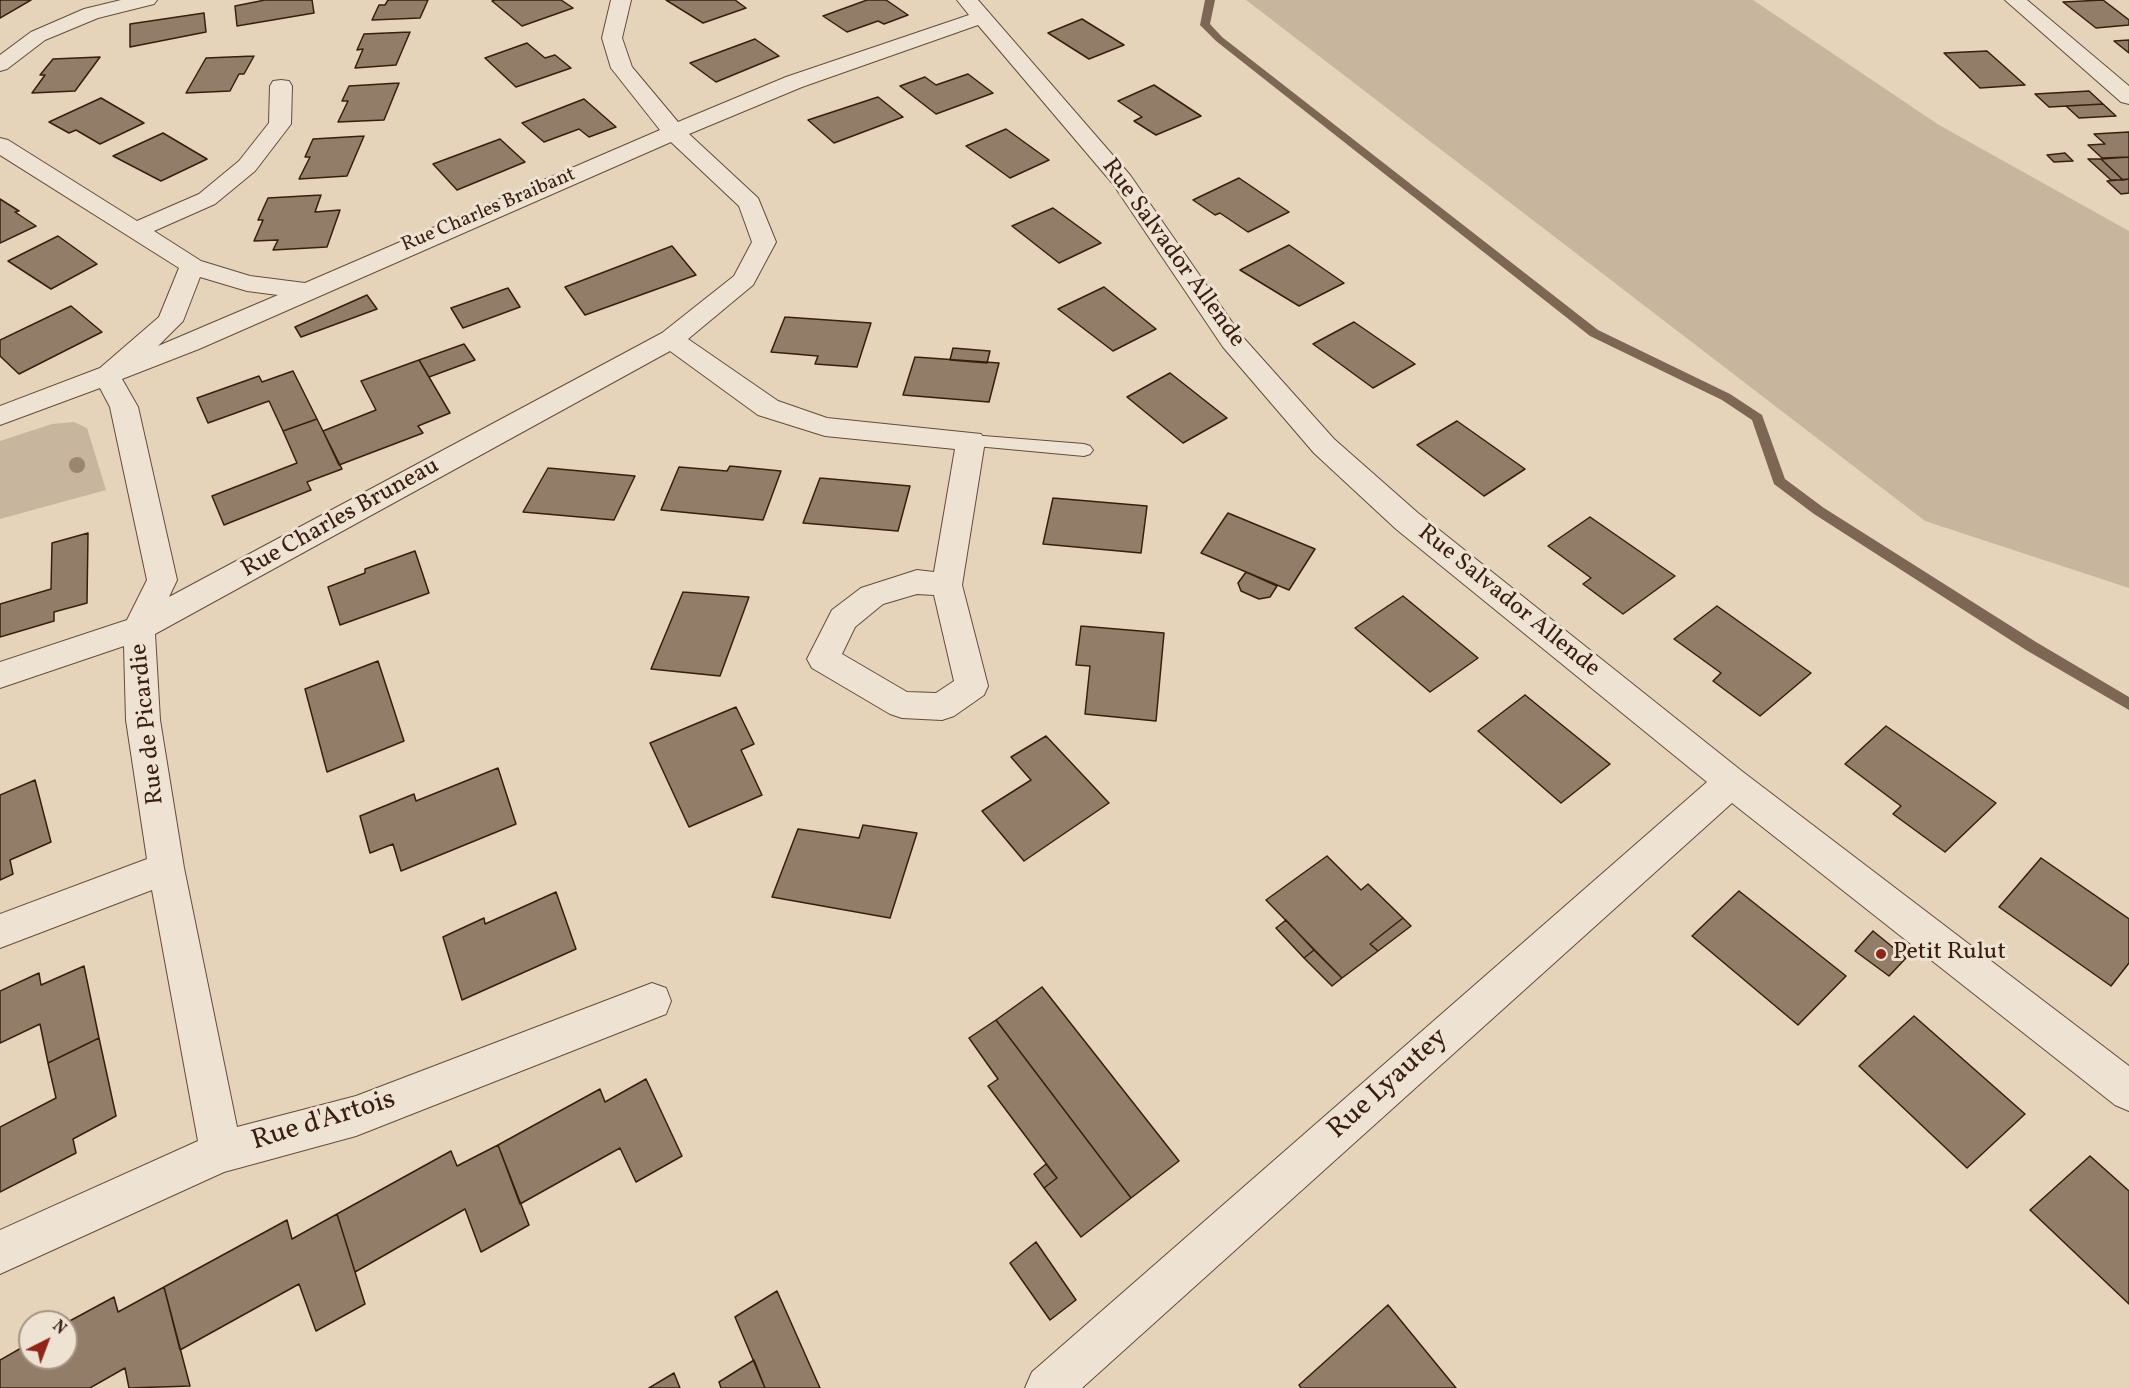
<!DOCTYPE html>
<style>
body{margin:0}
#map{position:relative;width:2129px;height:1388px;overflow:hidden;background:#e5d4ba;font-family:Vollkorn,serif}
canvas{display:block}
.north{position:absolute;left:18px;top:1310px;width:60px;height:60px;box-sizing:border-box;background:#eee3d2;border:2px solid #a69484;border-radius:50%;rotate:42deg;font-size:16px;font-weight:700;line-height:24px;text-align:center;color:#391e10}
.north::after{content:'';display:block;margin:auto;width:21px;height:27px;background:#8f2418;clip-path:polygon(50% 0,100% 100%,50% 72%,0 100%)}
</style>
<div id="map">
<canvas width="2129" height="1388"></canvas>
<div class="north">N</div>
</div>
<script>
const ctx = document.querySelector('canvas').getContext('2d');
ctx.lineJoin = 'round';
function paint(path, color) {
  ctx.fillStyle = color;
  ctx.fill(path, 'evenodd');
}
function toPath(rows) {
  const path = new Path2D();
  for (const r of rows) {
    path.moveTo(r[0], r[1]);
    for (let i = 2; i < r.length; i += 2) path.lineTo(r[i], r[i + 1]);
  }
  return path;
}
function stroke(path, color, width, dash) {
  ctx.strokeStyle = color;
  ctx.lineWidth = width;
  ctx.lineCap = dash ? 'butt' : 'round';
  ctx.setLineDash(dash || []);
  ctx.stroke(path);
}
function label(font, color, halo, rows, align = 'center') {
  ctx.font = font + ' Vollkorn,serif';
  ctx.lineWidth = 6;
  ctx.setLineDash([]);
  ctx.textBaseline = 'middle';
  ctx.strokeStyle = halo;
  ctx.fillStyle = color;
  for (const [text, x, y, turn = 0] of rows) {
    ctx.save();
    ctx.translate(x, y);
    ctx.rotate((+turn || 0) * Math.PI / 180);
    ctx.textAlign = isNaN(turn) ? turn : align;
    if (halo) ctx.strokeText(text, 0, 0);
    ctx.fillText(text, 0, 0);
    ctx.restore();
  }
}
const green = toPath([
 [1246,0,1753,0,1939,125,2129,231,2129,588,1925,521],
 [74,422,87,428,106,490,0,519,0,441,52,424]
]);
const stream = toPath([
 [1205,0,1215,0,1210,24,1222,37,1598,330,1730,394,1762,415,1785,479,1824,508,2036,642,2129,697,2129,710,2026,650,1814,514,1774,484,1752,420,1722,400,1590,336,1216,41,1200,25,1205,0]
]);
const building = toPath([
 [0,0,31,0,0,18,0,0],
 [265,0,312,0,314,13,237,26,235,6,265,0],
 [388,0,428,0,420,18,372,20,379,5,385,5,388,0],
 [495,0,561,0,573,8,522,26,492,1,495,0],
 [666,0,735,0,746,8,703,23,666,0],
 [867,0,886,0,908,15,884,24,878,21,847,32,823,16,867,0],
 [2103,0,2129,20,2129,25,2096,28,2063,2,2103,0],
 [204,13,206,32,130,47,130,24,204,13],
 [1082,19,1124,45,1089,59,1048,33,1082,19],
 [410,32,396,65,355,68,363,49,357,50,364,34,410,32],
 [755,39,779,56,716,82,690,63,755,39],
 [2129,40,2129,53,2114,41,2129,40],
 [527,43,545,58,555,55,571,68,516,87,485,58,527,43],
 [1987,51,2025,85,1980,88,1944,53,1987,51],
 [254,56,244,74,239,74,230,91,186,93,206,58,254,56],
 [100,57,75,91,32,93,45,75,40,75,53,59,100,57],
 [968,74,993,93,936,114,900,86,925,77,936,85,968,74],
 [399,83,384,120,338,122,348,101,342,101,349,86,399,83],
 [1154,85,1201,116,1156,135,1134,121,1142,117,1118,101,1154,85],
 [2089,91,2103,104,2049,107,2035,94,2089,91],
 [878,97,903,117,834,143,808,120,878,97],
 [101,98,144,123,100,144,76,130,69,133,49,122,101,98],
 [584,99,616,127,589,137,579,129,544,142,522,123,584,99],
 [2103,104,2116,116,2079,118,2066,106,2103,104],
 [1006,129,1049,160,1010,178,966,146,1006,129],
 [2129,132,2129,157,2102,158,2088,145,2105,144,2094,134,2129,132],
 [163,133,207,159,161,181,113,156,163,133],
 [364,136,347,176,299,179,310,157,305,157,313,139,364,136],
 [500,139,525,162,457,190,433,164,500,139],
 [2065,153,2073,161,2054,162,2047,155,2065,153],
 [2129,157,2129,179,2123,180,2101,159,2129,157],
 [2088,159,2101,159,2123,180,2111,180,2088,159],
 [1239,178,1289,212,1248,232,1220,213,1215,215,1193,200,1239,178],
 [2129,179,2129,193,2121,194,2107,181,2129,179],
 [321,195,315,212,340,210,327,247,273,250,278,240,254,241,263,220,258,220,268,198,321,195],
 [0,199,19,211,15,212,36,226,0,243,0,199],
 [1053,208,1101,243,1059,263,1012,226,1053,208],
 [58,236,97,264,51,289,8,261,58,236],
 [1289,245,1344,283,1299,306,1240,270,1289,245],
 [672,246,696,275,585,315,565,287,672,246],
 [1104,287,1156,329,1113,351,1058,309,1104,287],
 [508,288,520,307,463,328,451,308,508,288],
 [367,295,377,309,301,337,295,327,367,295],
 [71,306,102,332,19,374,0,356,0,340,71,306],
 [785,317,871,323,857,367,815,364,818,356,771,352,785,317],
 [1354,322,1415,364,1373,388,1313,344,1354,322],
 [464,344,475,360,429,377,419,360,464,344],
 [953,348,990,351,987,363,950,360,953,348],
 [915,357,999,363,989,402,903,395,915,357],
 [419,360,450,413,418,426,423,433,339,465,323,431,376,410,361,381,419,360],
 [293,371,317,419,283,431,269,401,208,423,197,398,259,376,262,382,293,371],
 [1170,373,1227,418,1183,443,1127,397,1170,373],
 [317,419,342,469,307,482,311,490,224,525,212,496,297,463,283,431,317,419],
 [1457,421,1525,469,1484,496,1417,445,1457,421],
 [730,466,781,471,763,520,661,510,679,467,727,471,730,466],
 [548,468,635,476,614,520,523,512,548,468],
 [820,478,910,486,898,531,803,523,820,478],
 [1053,498,1147,506,1141,553,1043,544,1053,498],
 [1228,513,1315,549,1289,590,1201,553,1228,513],
 [1590,517,1675,576,1623,614,1583,584,1591,578,1548,546,1590,517],
 [88,533,87,603,54,612,54,621,0,637,0,604,51,589,52,543,88,533],
 [415,551,429,593,340,625,328,587,365,573,365,569,415,551],
 [1246,572,1277,586,1270,597,1259,599,1241,591,1238,583,1246,572],
 [683,592,749,597,720,676,651,669,683,592],
 [1403,596,1478,658,1430,692,1355,628,1403,596],
 [1717,606,1811,673,1760,716,1713,681,1721,673,1674,639,1717,606],
 [1081,626,1164,633,1156,721,1085,714,1090,666,1076,665,1081,626],
 [378,661,404,741,327,772,305,689,378,661],
 [1525,695,1610,764,1561,803,1478,731,1525,695],
 [736,707,754,744,741,750,762,795,689,827,650,743,736,707],
 [1886,726,1996,803,1945,852,1893,814,1901,806,1845,764,1886,726],
 [1046,736,1109,803,1024,861,982,811,1031,780,1011,757,1046,736],
 [498,768,516,824,401,871,393,844,370,853,360,816,414,794,416,801,498,768],
 [35,780,51,842,10,860,13,874,0,880,0,795,35,780],
 [863,825,917,833,890,918,772,897,798,829,859,838,863,825],
 [1327,856,1361,890,1368,884,1403,918,1370,944,1378,951,1342,978,1266,900,1327,856],
 [2041,858,2129,919,2129,963,2111,986,1999,907,2041,858],
 [1739,891,1846,976,1798,1025,1692,936,1739,891],
 [556,892,576,949,462,1000,443,937,484,918,485,924,556,892],
 [1403,918,1411,926,1378,951,1370,944,1403,918],
 [1286,920,1314,950,1304,958,1276,928,1286,920],
 [1873,931,1906,958,1889,976,1855,951,1873,931],
 [1314,950,1342,978,1332,986,1304,958,1314,950],
 [84,966,99,1038,48,1063,40,1024,0,1043,0,991,39,973,41,985,84,966],
 [1042,987,1179,1161,1131,1198,996,1020,1042,987],
 [1914,1016,2025,1114,1967,1168,1859,1066,1914,1016],
 [996,1020,1131,1198,1081,1237,1044,1188,1057,1178,988,1086,998,1079,969,1038,996,1020],
 [99,1038,116,1116,73,1139,76,1153,0,1192,0,1127,56,1098,48,1063,99,1038],
 [646,1079,682,1156,636,1182,620,1148,520,1204,498,1145,600,1089,605,1102,646,1079],
 [498,1145,529,1225,481,1252,465,1209,355,1272,337,1214,451,1151,457,1166,498,1145],
 [2090,1156,2129,1191,2129,1304,2030,1210,2090,1156],
 [1046,1164,1057,1178,1044,1188,1034,1174,1046,1164],
 [337,1214,365,1304,316,1331,299,1284,180,1350,164,1287,287,1220,292,1239,337,1214],
 [1036,1242,1076,1300,1050,1320,1010,1263,1036,1242],
 [164,1287,190,1386,129,1388,125,1368,90,1388,0,1388,0,1360,30,1343,30,1358,66,1358,66,1323,114,1297,118,1312,164,1287],
 [777,1291,820,1388,765,1388,735,1317,777,1291],
 [1388,1305,1456,1388,1301,1388,1299,1385,1388,1305],
 [754,1360,765,1388,721,1388,719,1382,754,1360],
 [674,1373,680,1388,649,1388,674,1373]
]);
const lane = toPath([
 [971,435,1084,444,1090,446,1093,450,1090,454,1084,456,965,445,962,441,965,437,971,435]
]);
const street = toPath([
 [121,0,157,0,154,4,98,18,45,40,7,69,0,71,0,55,31,32,84,9,121,0],
 [611,0,631,0,622,38,632,67,678,122,786,77,969,15,957,0,978,0,1130,175,1241,335,1334,439,1418,513,1743,772,2129,1066,2129,1111,2115,1105,1732,803,1082,1388,1025,1388,1032,1372,1707,782,1396,529,1314,453,1223,347,1113,184,978,25,802,87,689,134,758,198,776,242,753,285,688,339,778,401,827,418,981,434,985,441,962,585,988,686,984,695,954,716,942,720,902,718,890,714,812,668,807,659,832,610,861,588,917,570,934,572,955,449,825,436,758,415,670,351,155,634,160,720,184,868,237,1127,356,1096,652,983,666,988,671,1001,666,1014,356,1136,224,1172,0,1274,0,1230,198,1141,152,890,0,948,0,914,147,859,126,720,124,646,0,688,0,662,127,620,147,580,110,407,100,388,0,425,0,406,100,368,159,317,179,268,0,155,0,138,8,140,137,221,199,194,239,161,269,123,270,86,273,81,281,80,289,81,292,86,291,124,255,171,215,204,154,231,201,261,250,276,305,283,660,130,611,68,602,38,611,0],
 [671,142,739,206,752,242,734,276,662,333,169,597,177,580,138,407,122,379,199,349,671,142],
 [200,277,247,291,278,295,158,346,183,321,200,277],
 [917,594,934,595,954,681,936,693,907,692,842,654,855,627,883,604,917,594],
 [2005,0,2027,0,2129,86,2129,104,2121,102,2005,0]
]);
const trees = [
 [77,465]
];
const markers = [
 [1881,954,6,"#8f2418"]
];
const farStreetnames = [
 ["Rue Charles Braibant",489,211,-23]
];
const streetNames = [
 ["Rue Salvador Allende",1172,254,54],
 ["Rue Charles Bruneau",341,519,-29],
 ["Rue Salvador Allende",1508,602,39],
 ["Rue de Picardie",149,724,-96]
];
const poiNames = [
 ["Petit Rulut",1893,954]
];
const nearStreetnames = [
 ["Rue Lyautey",1389,1085,-42],
 ["Rue d'Artois",324,1122,-17]
];
paint(green, '#c8b59d');
paint(stream, '#7d6653');
paint(building, '#927d68');
stroke(building, '#391e10', 1.5);
stroke(lane, '#644c3a', 2);
stroke(street, '#644c3a', 2);
paint(lane, '#eee3d2');
paint(street, '#eee3d2');
ctx.fillStyle = '#9a8570';
for (const [x, y] of trees) {
  ctx.beginPath();
  ctx.arc(x, y, 8, 0, 2 * Math.PI);
  ctx.fill();
}
for (const [x, y, r, color] of markers) {
  const dot = new Path2D();
  dot.arc(x, y, r, 0, 2 * Math.PI);
  ctx.fillStyle = color;
  ctx.fill(dot);
  stroke(dot, '#eee3d2', 2);
}
label('20px', '#391e10', '#eee3d2', farStreetnames);
label('24px', '#391e10', '#eee3d2', streetNames);
label('24px', '#391e10', '#eee3d2', poiNames, 'left');
label('28px', '#391e10', '#eee3d2', nearStreetnames);
</script>
